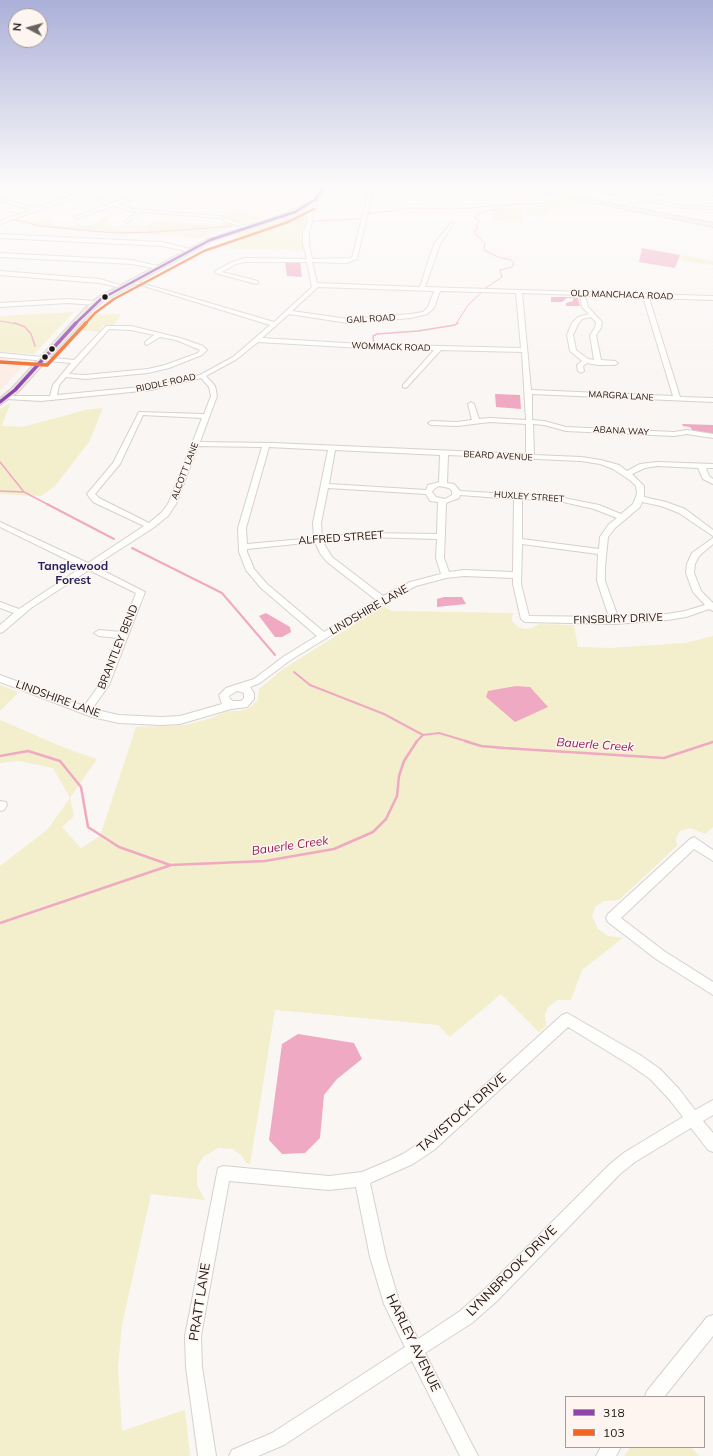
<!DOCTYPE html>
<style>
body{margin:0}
#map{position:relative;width:713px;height:1456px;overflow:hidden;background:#faf6f4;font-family:Mulish,sans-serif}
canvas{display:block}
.legend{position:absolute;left:565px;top:1396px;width:140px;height:52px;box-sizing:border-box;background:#fef5f0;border:1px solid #a49b96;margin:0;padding:5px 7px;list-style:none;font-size:12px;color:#1c1510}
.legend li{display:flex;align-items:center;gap:8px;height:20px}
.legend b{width:20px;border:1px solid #a49b96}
.north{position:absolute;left:8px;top:8px;width:40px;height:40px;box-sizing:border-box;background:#fef5f0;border:1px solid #a49b96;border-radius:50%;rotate:276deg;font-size:11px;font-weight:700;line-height:16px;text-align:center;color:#1c1510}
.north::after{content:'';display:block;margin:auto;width:14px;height:18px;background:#6a6460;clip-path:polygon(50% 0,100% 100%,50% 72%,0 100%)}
</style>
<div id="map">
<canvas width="713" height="1456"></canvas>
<ul class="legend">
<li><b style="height:5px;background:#8e44ad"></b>318</li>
<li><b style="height:5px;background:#f26522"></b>103</li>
</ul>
<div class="north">N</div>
</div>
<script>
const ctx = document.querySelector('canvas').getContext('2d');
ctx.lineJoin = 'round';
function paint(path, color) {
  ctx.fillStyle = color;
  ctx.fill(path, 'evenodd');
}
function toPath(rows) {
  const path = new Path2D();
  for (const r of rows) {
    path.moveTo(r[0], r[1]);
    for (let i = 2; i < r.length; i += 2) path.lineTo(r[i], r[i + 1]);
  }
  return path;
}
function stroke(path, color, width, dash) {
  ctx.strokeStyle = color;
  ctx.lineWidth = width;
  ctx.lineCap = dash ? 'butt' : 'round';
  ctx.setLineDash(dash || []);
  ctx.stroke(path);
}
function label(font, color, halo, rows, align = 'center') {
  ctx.font = font + ' Mulish,sans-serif';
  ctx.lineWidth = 3;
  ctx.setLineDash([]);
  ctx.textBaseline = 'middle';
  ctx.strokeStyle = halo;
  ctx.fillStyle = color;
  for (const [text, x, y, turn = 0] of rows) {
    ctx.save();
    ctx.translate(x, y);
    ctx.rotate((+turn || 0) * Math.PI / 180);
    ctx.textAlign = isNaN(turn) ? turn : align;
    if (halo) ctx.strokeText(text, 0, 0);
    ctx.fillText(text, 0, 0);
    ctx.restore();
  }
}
const built = toPath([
 [195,185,313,185,311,193,302,200,286,210,260,219,242,212,174,195,195,187],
 [0,358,26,361,27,362,0,391]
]);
const green = toPath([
 [554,197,569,200,565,209,554,209,542,217,523,214,525,208,548,203],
 [504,208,521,208,523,222,493,220,493,209],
 [121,210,104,221,110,222,103,224,106,227,116,227,113,230,137,230,136,226,139,225,146,226,155,221,218,225,227,221,235,226,198,239,173,235,116,234,33,226,13,220,17,219,38,222,48,218,54,225,72,228,78,224,88,226],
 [233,210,242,212,260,219,244,224,222,216],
 [299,214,306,217,307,221,302,231,304,250,227,249,242,239,233,234],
 [682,255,713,261,713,265,681,261],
 [74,312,34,354,0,352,0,316],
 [121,314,114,325,103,325,99,332,76,330,89,315],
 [10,403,2,426,23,427,85,410,103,408,89,442,55,486,41,496,0,494,0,409],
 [384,606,391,611,514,613,512,616,512,621,518,627,525,629,532,628,539,624,574,625,578,647,610,648,685,643,713,636,713,827,705,834,690,828,680,831,676,838,677,846,619,900,604,901,595,907,592,916,598,929,608,936,623,938,582,970,571,1000,558,1000,548,1007,545,1015,546,1026,539,1032,501,994,450,1037,438,1025,275,1010,250,1164,246,1163,242,1156,233,1149,218,1148,203,1157,197,1167,197,1185,205,1200,151,1194,122,1325,118,1368,122,1431,185,1410,190,1456,0,1456,0,866,47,830,70,798,53,768,19,761,0,763,0,720,65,748,97,759,70,798,74,816,62,827,81,848,100,836,136,727,186,725,208,719,228,711,239,711,249,708,258,700,259,689,283,669],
 [0,685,19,692,0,711],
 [631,1447,691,1447,699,1456,624,1456]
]);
const water = toPath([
 [642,248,680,255,675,268,639,262],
 [285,262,300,262,302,277,287,276],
 [551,297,574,297,578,298,580,306,566,306,566,303,573,301,573,298,567,298,562,302,551,302],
 [495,394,520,395,521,409,496,407],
 [682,424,713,425,713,434,693,431,690,427,683,426],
 [444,597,462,597,466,604,437,607,437,599],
 [266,613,290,627,291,632,282,637,275,637,259,616],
 [516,686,530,687,548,707,515,722,486,697,488,691],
 [298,1034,354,1043,362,1059,337,1079,324,1095,320,1138,305,1153,282,1154,269,1140,282,1044]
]);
const streamFar3 = toPath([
 [555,190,557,187,563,185],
 [366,217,368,214,410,208,457,209,505,205],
 [16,220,40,226,114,233,156,232,232,226],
 [284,220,305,220],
 [313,221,360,219],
 [484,289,502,277,500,270,512,267,514,263,511,260,498,257,484,250,485,243,474,233,474,231,478,229,476,225,479,221,474,217,484,211,502,209,505,205,547,203,551,196],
 [0,321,17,324],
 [456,324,468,305,483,291]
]);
const streamFar2 = toPath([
 [15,323,25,327,31,334,35,346],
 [374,345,373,336,377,334,418,331,455,325,458,323],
 [0,462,24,492],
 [0,491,24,492,49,505]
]);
const streamFar1 = toPath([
 [47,504,114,539],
 [132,548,222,593,275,655],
 [294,672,310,685,384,714,423,735],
 [416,742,423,735,439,733,469,742]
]);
const stream = toPath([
 [465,741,481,746,504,748,664,758,713,742],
 [0,756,28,751,60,761,81,787,88,827,119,847,170,865],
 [0,923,171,865,265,861,334,849,373,832,386,819,397,796,399,776,404,761,417,741]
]);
const minor = toPath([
 [45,185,52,185,78,193,100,185,106,185,83,194,112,203,124,198,135,197,137,199,117,204,132,209,220,216,250,228,246,229,219,218,142,212,127,223,125,221,137,212,113,206,76,219,74,217,108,204,79,196,0,224,0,221,31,210,0,201,0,198,36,208,74,194,45,185],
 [370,185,374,185,357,259,347,263,312,262,317,283,420,287,434,244,452,222,454,223,440,244,425,287,713,296,713,300,649,298,680,397,713,398,713,402,532,394,532,420,544,421,566,427,674,432,687,430,713,434,713,438,687,434,674,436,566,431,544,425,533,424,534,455,581,457,601,460,619,465,627,471,640,464,657,462,713,464,713,468,706,468,709,476,713,479,713,484,703,479,698,468,657,466,645,468,632,474,644,486,644,497,666,502,685,509,713,530,713,536,679,513,661,506,642,502,640,507,615,528,608,537,605,567,605,581,618,617,667,614,685,611,705,605,693,592,686,573,687,564,692,553,713,538,713,544,699,556,695,564,694,573,701,591,713,603,713,611,709,609,686,617,667,620,615,624,525,622,521,619,513,584,513,578,464,576,446,578,416,586,385,602,289,661,260,683,250,687,254,693,254,699,247,707,231,709,180,724,161,725,119,723,92,717,0,682,0,675,84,706,100,684,118,638,99,636,94,633,99,630,121,632,136,593,89,570,31,608,3,632,0,633,0,625,14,613,0,608,0,602,19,609,82,567,0,527,0,522,88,563,144,526,93,502,87,494,113,463,139,412,204,414,211,396,209,387,201,378,151,390,41,401,7,399,4,397,5,396,50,396,53,385,71,363,0,357,0,353,74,360,106,326,131,326,180,338,203,346,207,350,202,355,169,368,148,373,85,379,66,377,59,385,57,395,151,386,200,375,233,357,270,325,131,282,131,280,274,322,312,287,307,262,245,262,236,264,222,272,258,281,258,283,256,284,215,273,215,271,232,262,245,258,307,259,303,244,303,233,309,219,306,216,290,210,292,209,308,213,315,204,317,205,314,213,311,215,313,219,309,233,309,244,312,259,352,258,370,185],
 [318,287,434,291,428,307,423,312,411,314,348,319,292,311,318,287],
 [440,291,516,293,521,348,362,344,262,338,289,314,348,323,411,318,427,314,434,308,440,291],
 [522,293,580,295,582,307,589,314,578,317,572,323,567,335,570,351,582,361,577,365,578,371,581,373,584,371,583,366,587,363,598,365,615,365,618,363,615,361,601,360,596,335,601,328,602,322,588,307,585,296,643,297,673,396,531,390,522,293],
 [591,317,596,322,595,328,590,335,594,360,588,359,576,350,573,335,578,324,582,319,591,317],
 [109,329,131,330,154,335,145,342,145,344,147,345,160,337,176,340,200,350,198,353,165,365,148,369,85,375,69,374,109,329],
 [258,342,362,348,434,350,403,385,403,387,405,388,407,387,441,350,522,352,526,420,490,418,479,419,474,404,471,402,468,404,472,420,457,422,431,421,428,423,431,425,457,426,490,422,526,424,526,454,273,443,200,442,217,396,215,386,206,376,237,359,258,342],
 [143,415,202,418,168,504,162,512,149,523,99,498,95,494,120,464,143,415],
 [198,446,262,447,238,528,239,552,246,570,261,588,317,636,283,657,254,679,226,688,219,695,222,704,180,716,161,717,119,715,92,709,109,685,145,592,94,566,153,528,168,516,176,504,198,446],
 [269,447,328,450,313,523,314,538,247,544,246,528,269,447],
 [335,450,440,455,439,482,428,485,426,490,329,484,335,450],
 [448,455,581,461,600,464,613,469,631,481,636,486,637,494,633,504,621,514,599,505,559,497,460,491,454,484,447,483,448,455],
 [439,486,449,488,452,491,452,495,445,499,436,497,432,492,434,489,439,486],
 [328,488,426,494,430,501,438,502,437,534,367,533,322,537,321,523,328,488],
 [460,495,514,499,513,572,464,570,449,572,444,558,446,503,459,498,460,495],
 [522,499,559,501,594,509,617,518,609,524,600,537,599,549,522,539,522,499],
 [367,537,437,539,436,558,441,574,410,582,383,596,332,557,323,542,367,537],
 [315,542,320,553,326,561,376,600,324,632,267,584,254,569,247,552,247,549,315,542],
 [522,544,598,554,597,581,609,617,529,616,521,584,522,544],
 [237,691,244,693,244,698,241,701,233,701,230,699,229,696,237,691],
 [620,185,630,185,608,191,640,197,656,192,636,185,642,185,663,192,704,193,699,191,695,185,699,185,703,189,713,193,713,195,695,196,657,194,645,198,684,206,713,207,713,209,684,208,640,200,628,209,626,208,634,199,586,189,588,188,603,190,608,187,620,185],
 [0,234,162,242,194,250,191,252,162,246,0,238,0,234],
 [0,253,132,260,157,266,154,268,132,264,0,257,0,253],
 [0,271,100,279,120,285,117,287,100,283,0,275,0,271],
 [68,299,95,301,98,303,95,305,68,303,0,307,0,303,68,299],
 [0,801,6,802,7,805,4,810,0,811,0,801],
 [694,837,713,850,713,861,694,849,621,918,664,951,713,982,713,995,656,959,608,922,606,918,608,914,690,839,694,837],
 [567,1013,640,1055,660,1069,679,1089,695,1110,713,1100,713,1115,703,1121,713,1133,713,1152,708,1150,691,1128,635,1162,620,1174,497,1301,472,1323,425,1353,478,1456,460,1456,412,1361,284,1445,258,1456,229,1456,232,1450,272,1433,405,1347,384,1304,370,1257,356,1187,329,1190,229,1181,201,1336,202,1367,216,1456,198,1456,186,1367,185,1336,218,1168,223,1166,329,1176,362,1172,388,1161,403,1154,424,1140,562,1015,567,1013],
 [568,1027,630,1065,650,1079,669,1099,683,1117,625,1152,610,1164,485,1289,460,1311,418,1339,399,1301,386,1257,370,1183,413,1164,434,1150,568,1027],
 [713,1315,713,1336,664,1397,645,1397,647,1391,707,1317,713,1315],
 [601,1447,621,1447,616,1456,596,1456,601,1447]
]);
const major = toPath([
 [322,185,328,185,318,200,297,213,212,241,104,301,93,310,18,392,0,405,0,398,12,388,87,306,98,297,208,239,293,211,314,198,322,185],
 [506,185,518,185,713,223,713,227,506,185]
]);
const bus1Far1 = toPath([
 [75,324,101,299,210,240,295,212,316,199,325,185]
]);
const bus1 = toPath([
 [0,402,15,390,76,323]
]);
const bus2Far1 = toPath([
 [85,324,95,313,114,299,204,251,288,222,314,209]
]);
const bus2 = toPath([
 [0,362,47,365,86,323]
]);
const markers = [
 [105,297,3.5,"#1c1510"],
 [52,349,3.5,"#1c1510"],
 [45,357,3.5,"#1c1510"]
];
const farStreetnames = [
 ["OLD MANCHACA ROAD",622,295,2],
 ["GAIL ROAD",371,319,-3],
 ["WOMMACK ROAD",391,347,2],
 ["RIDDLE ROAD",166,383,-12],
 ["MARGRA LANE",621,396,3],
 ["ABANA WAY",621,431,3],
 ["BEARD AVENUE",498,456,3],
 ["ALCOTT LANE",185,471,-69],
 ["HUXLEY STREET",529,497,4]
];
const streetNames = [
 ["ALFRED STREET",341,538,-4],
 ["LINDSHIRE LANE",369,610,-30],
 ["FINSBURY DRIVE",618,619,-2],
 ["BRANTLEY BEND",118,647,-68],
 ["LINDSHIRE LANE",58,699,20]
];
const neighbourhoodNames = [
 ["Tanglewood",73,566],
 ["Forest",73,580]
];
const waterNames = [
 ["Bauerle Creek",595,745,4],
 ["Bauerle Creek",290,846,-8]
];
const nearStreetnames = [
 ["TAVISTOCK DRIVE",462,1113,-41],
 ["LYNNBROOK DRIVE",512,1271,-45],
 ["PRATT LANE",200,1302,-81],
 ["HARLEY AVENUE",413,1343,64]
];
paint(built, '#fcede5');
paint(green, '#f3eecc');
paint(water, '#f0a9c2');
stroke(streamFar3, '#f0a9c2', 1);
stroke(streamFar2, '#f0a9c2', 1.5);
stroke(streamFar1, '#f0a9c2', 2);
stroke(stream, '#f0a9c2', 2.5);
stroke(minor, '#d6d1ce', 2);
stroke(major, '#d4d2d0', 2);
paint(minor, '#fefefd');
paint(major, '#eae4db');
stroke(bus1Far1, '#8e44ad', 2.5);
stroke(bus1, '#8e44ad', 3.5);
stroke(bus2Far1, '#f26522', 2.5);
stroke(bus2, '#f26522', 3.5);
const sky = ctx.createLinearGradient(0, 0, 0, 389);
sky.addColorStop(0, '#abb0d9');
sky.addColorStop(0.48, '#fdfbfa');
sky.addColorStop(1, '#fdfbfa00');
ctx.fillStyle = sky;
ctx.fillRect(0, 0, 713, 389);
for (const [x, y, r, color] of markers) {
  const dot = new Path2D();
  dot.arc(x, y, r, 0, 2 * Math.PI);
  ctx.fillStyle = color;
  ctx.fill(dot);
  stroke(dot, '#fef5f0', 1.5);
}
label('9px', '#1c1510', '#fef5f0', farStreetnames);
label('11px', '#1c1510', '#fef5f0', streetNames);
label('bold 12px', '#22235c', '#fef5f0', neighbourhoodNames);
label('italic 12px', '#942157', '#fef5f0', waterNames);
label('13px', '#1c1510', '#fef5f0', nearStreetnames);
</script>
